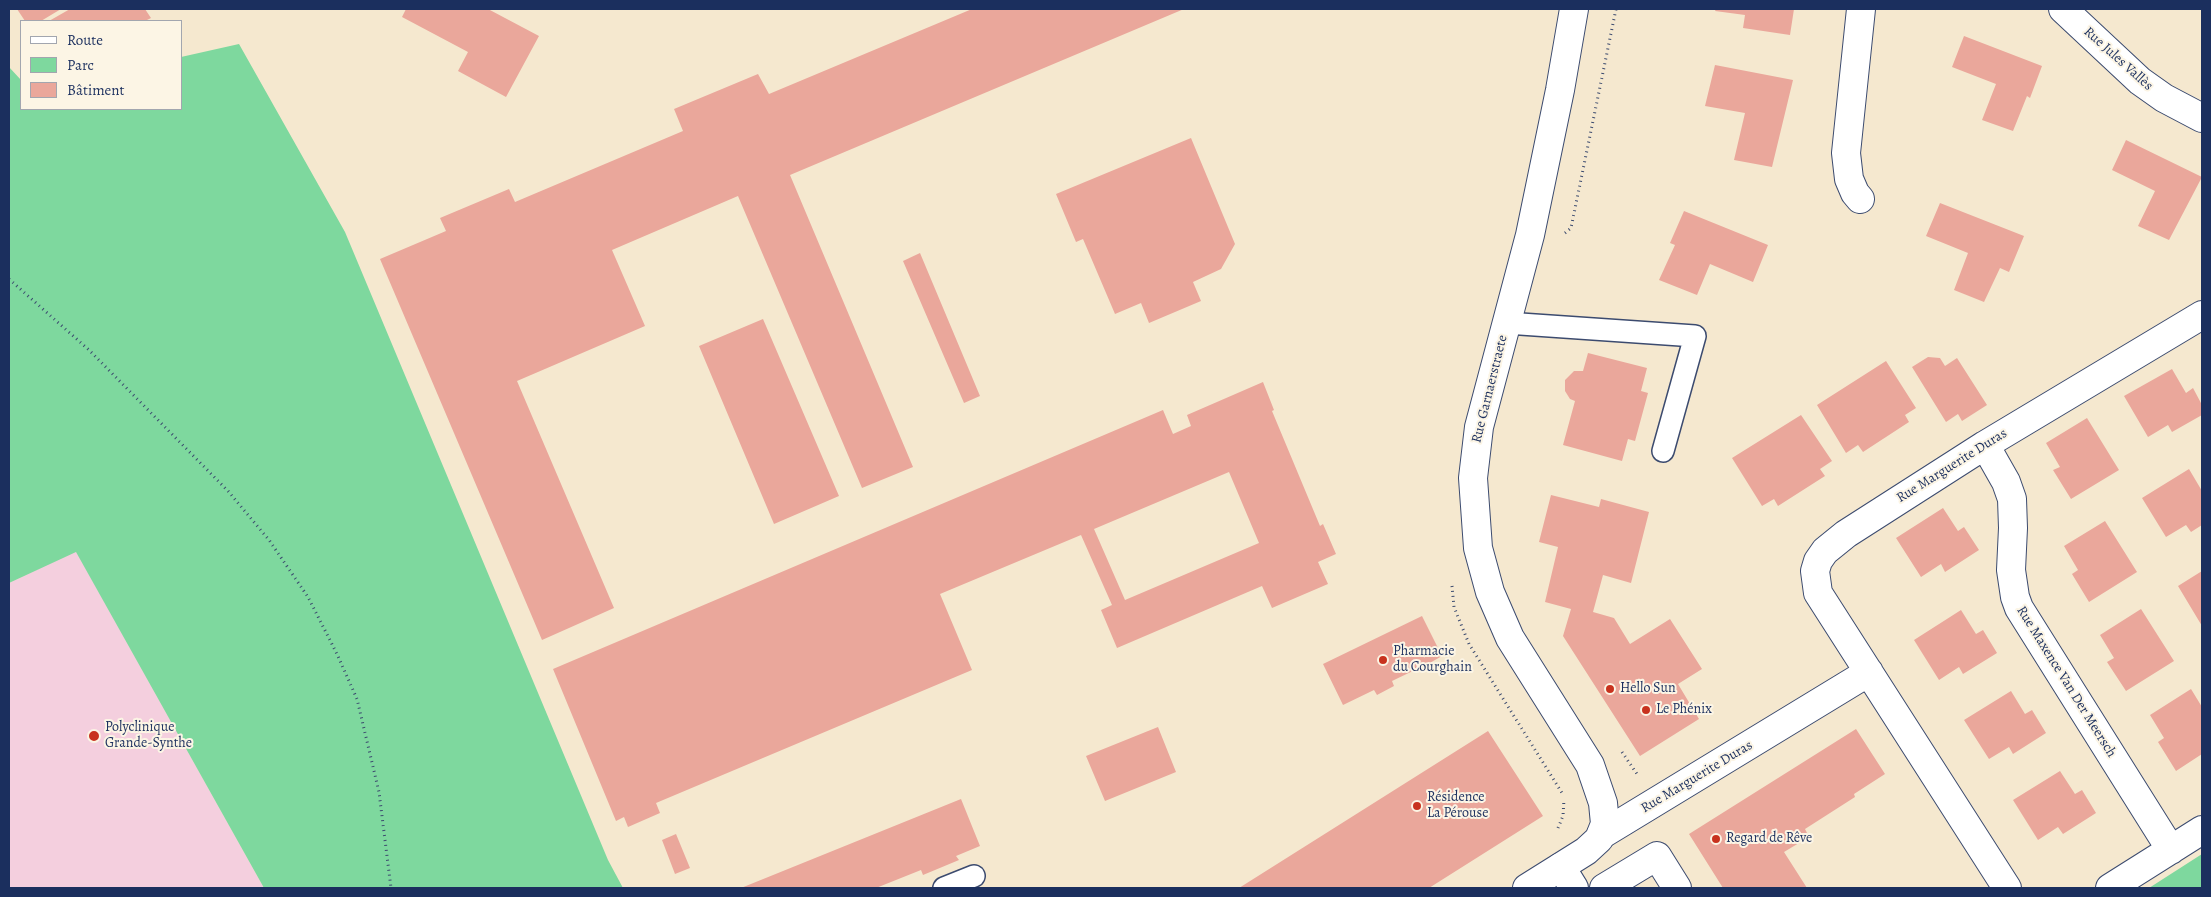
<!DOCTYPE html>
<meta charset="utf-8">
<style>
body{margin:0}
#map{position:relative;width:2211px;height:897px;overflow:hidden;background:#f5e8cf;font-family:Alegreya,serif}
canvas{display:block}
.frame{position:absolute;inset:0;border:10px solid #1b2f5e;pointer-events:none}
.legend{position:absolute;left:20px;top:20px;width:162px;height:90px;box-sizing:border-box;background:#fcf5e5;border:1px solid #a2a6af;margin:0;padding:6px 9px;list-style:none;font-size:15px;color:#1b2f5e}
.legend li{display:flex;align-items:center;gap:10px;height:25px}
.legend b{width:25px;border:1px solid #a2a6af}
</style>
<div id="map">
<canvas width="2211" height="897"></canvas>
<div class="frame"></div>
<ul class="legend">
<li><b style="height:6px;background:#fff"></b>Route</li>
<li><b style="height:14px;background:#7ed89e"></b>Parc</li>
<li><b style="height:14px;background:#eaa79b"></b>Bâtiment</li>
</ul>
</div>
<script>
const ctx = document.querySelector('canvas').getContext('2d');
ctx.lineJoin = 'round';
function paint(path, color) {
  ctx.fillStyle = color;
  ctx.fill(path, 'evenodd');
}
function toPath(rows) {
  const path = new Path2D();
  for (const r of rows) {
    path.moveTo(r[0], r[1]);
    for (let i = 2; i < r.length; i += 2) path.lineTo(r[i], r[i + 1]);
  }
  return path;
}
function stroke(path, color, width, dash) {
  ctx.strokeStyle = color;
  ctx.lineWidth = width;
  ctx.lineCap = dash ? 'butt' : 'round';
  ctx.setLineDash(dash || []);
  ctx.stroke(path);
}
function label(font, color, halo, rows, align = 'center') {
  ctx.font = font + ' Alegreya,serif';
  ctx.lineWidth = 4;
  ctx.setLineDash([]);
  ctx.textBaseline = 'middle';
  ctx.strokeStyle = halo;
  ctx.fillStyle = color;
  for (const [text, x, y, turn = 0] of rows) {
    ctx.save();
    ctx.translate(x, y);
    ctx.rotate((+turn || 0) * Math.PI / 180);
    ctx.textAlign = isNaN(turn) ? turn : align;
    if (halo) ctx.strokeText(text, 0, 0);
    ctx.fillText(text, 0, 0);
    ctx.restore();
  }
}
const built = toPath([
 [76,551,264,888,9,888,9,583]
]);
const green = toPath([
 [239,44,345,232,608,860,623,888,264,888,76,552,9,583,9,67,21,80,21,109,181,109,181,57],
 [2202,854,2202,888,2149,888]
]);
const building = toPath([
 [17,9,61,9,41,21,25,21],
 [70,9,145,9,151,18,145,21,49,21],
 [406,9,488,9,539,36,506,97,458,71,468,52,402,17],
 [972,9,1184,9,790,175,913,467,862,488,738,196,612,250,645,326,517,381,614,608,542,640,380,259,446,231,440,218,509,189,515,202,683,131,674,109,758,74,769,94],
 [1716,9,1794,9,1790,35,1743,28,1745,15,1715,11],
 [1964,36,2042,66,2030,98,2027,96,2013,131,1982,120,1996,84,1952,67],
 [1715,65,1793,80,1772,167,1734,160,1745,113,1705,106],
 [1191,138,1235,244,1221,269,1193,282,1201,301,1149,323,1141,303,1115,314,1083,239,1076,242,1056,194],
 [2126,140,2202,177,2169,240,2138,226,2155,191,2112,170],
 [1940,203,2024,236,2009,272,2000,268,1984,302,1954,290,1968,253,1926,236],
 [1684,211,1768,245,1753,282,1710,264,1697,295,1659,280,1675,245,1670,243],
 [920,253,980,396,964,403,903,261],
 [763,319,839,496,774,524,699,346],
 [1588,353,1647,368,1641,391,1648,393,1635,441,1628,439,1622,461,1563,445,1575,401,1570,399,1565,391,1565,380,1574,371,1583,371],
 [1928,357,1940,358,1945,366,1957,358,1987,405,1962,421,1958,414,1946,422,1912,367],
 [1886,361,1916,408,1905,415,1909,422,1863,452,1858,445,1846,453,1817,405],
 [2172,369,2186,393,2193,388,2202,405,2202,415,2172,432,2168,425,2148,437,2124,396],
 [1263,382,1274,410,1272,411,1320,526,1323,524,1336,554,1318,562,1328,584,1272,608,1262,586,1117,648,1101,610,1112,605,1081,535,940,594,972,670,656,803,660,813,628,827,624,817,616,821,553,669,1163,410,1173,434,1191,426,1187,415],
 [1229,472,1259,543,1125,600,1094,529],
 [1801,415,1832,461,1820,469,1825,476,1778,506,1774,499,1762,506,1732,458],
 [2087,418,2119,470,2071,499,2053,470,2060,467,2046,443],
 [2189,469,2202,491,2202,525,2191,532,2186,525,2166,537,2142,498],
 [1551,495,1599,507,1601,499,1649,512,1631,583,1603,575,1593,612,1614,618,1630,644,1670,619,1702,669,1678,684,1699,719,1640,756,1563,636,1571,609,1545,602,1558,547,1539,542],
 [1943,508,1958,531,1964,527,1979,550,1945,572,1941,564,1921,577,1896,538],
 [2105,521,2137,572,2089,602,2072,574,2078,570,2064,546],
 [2202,571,2202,626,2178,586],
 [2141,609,2174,661,2126,691,2107,662,2114,658,2100,635],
 [1961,610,1976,634,1983,630,1997,653,1963,674,1959,667,1939,680,1914,640],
 [1422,616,1442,656,1428,664,1426,671,1417,669,1392,681,1394,686,1377,695,1374,690,1343,705,1323,664],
 [2191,689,2202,707,2202,754,2176,771,2158,742,2164,738,2150,715],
 [2011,691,2025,714,2032,710,2046,733,2013,754,2009,747,1989,759,1964,720],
 [1158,727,1176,772,1105,801,1086,756],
 [1856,729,1885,774,1854,794,1855,797,1805,829,1809,837,1784,852,1807,888,1723,888,1689,834],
 [1488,731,1543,816,1429,888,1239,888],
 [2060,771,2075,794,2082,790,2096,813,2063,834,2058,827,2038,840,2013,800],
 [961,799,980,846,956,856,959,860,923,875,921,870,876,888,741,888],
 [676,834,690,868,675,874,662,840]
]);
const path = toPath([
 [1565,233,1571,228,1616,9],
 [9,279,89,350,228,491,269,540,308,597,337,654,357,699,379,792,391,888],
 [1452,586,1454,607,1469,644,1562,793],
 [1622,752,1637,774],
 [1558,828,1563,816,1564,799]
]);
const service = toPath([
 [1506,323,1695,336,1663,451],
 [944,888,974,876]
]);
const pedestrian = toPath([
 [1561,867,1574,888],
 [1604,888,1657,856,1677,888]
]);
const minor = toPath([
 [2063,9,2140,81,2164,98,2202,118],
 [1860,199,1855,193,1849,179,1846,153,1861,9],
 [1985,445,2006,482,2012,499,2013,528,2011,570,2015,597,2019,608,2171,850],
 [1601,835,1869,672],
 [2007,888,1818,593,1815,571,1818,561,1825,551,1846,534,1985,445,2202,315],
 [2110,888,2202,830]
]);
const tertiary = toPath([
 [1527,888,1586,851,1599,839,1605,824,1603,803,1590,765,1510,638,1490,592,1478,548,1473,478,1479,427,1530,235,1560,90,1574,9]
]);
const markers = [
 [1383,660,5,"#c8321e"],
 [1610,689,5,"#c8321e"],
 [1646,710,5,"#c8321e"],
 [94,736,6,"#c8321e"],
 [1417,806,5,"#c8321e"],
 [1716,839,5,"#c8321e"]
];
const streetNames = [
 ["Rue Jules Vallès",2118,59,42],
 ["Rue Garnaerstraete",1490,389,-76],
 ["Rue Marguerite Duras",1952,466,-32],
 ["Rue Maxence Van Der Meersch",2066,682,58],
 ["Rue Marguerite Duras",1697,777,-31]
];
const poiNames = [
 ["Pharmacie",1393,652],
 ["du Courghain",1393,668],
 ["Hello Sun",1620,689],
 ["Le Phénix",1656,710],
 ["Polyclinique",105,728],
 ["Grande-Synthe",105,744],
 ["Résidence",1427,798],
 ["La Pérouse",1427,814],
 ["Regard de Rêve",1726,839]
];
paint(built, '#f4cfde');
paint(green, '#7ed89e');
paint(building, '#eaa79b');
stroke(service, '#3c4b6f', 24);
stroke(pedestrian, '#3c4b6f', 30);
stroke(minor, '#3c4b6f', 30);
stroke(tertiary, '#3c4b6f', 30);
stroke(path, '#3c4b6f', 3, [1, 4]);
stroke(service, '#fff', 21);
stroke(pedestrian, '#fff', 28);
stroke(minor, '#fff', 28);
stroke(tertiary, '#fff', 28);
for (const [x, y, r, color] of markers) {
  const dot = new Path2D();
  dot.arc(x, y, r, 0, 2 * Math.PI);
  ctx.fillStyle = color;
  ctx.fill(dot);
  stroke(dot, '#fcf5e5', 2);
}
label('14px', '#1b2f5e', '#fcf5e5', streetNames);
label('14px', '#1b2f5e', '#fcf5e5', poiNames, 'left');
</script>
